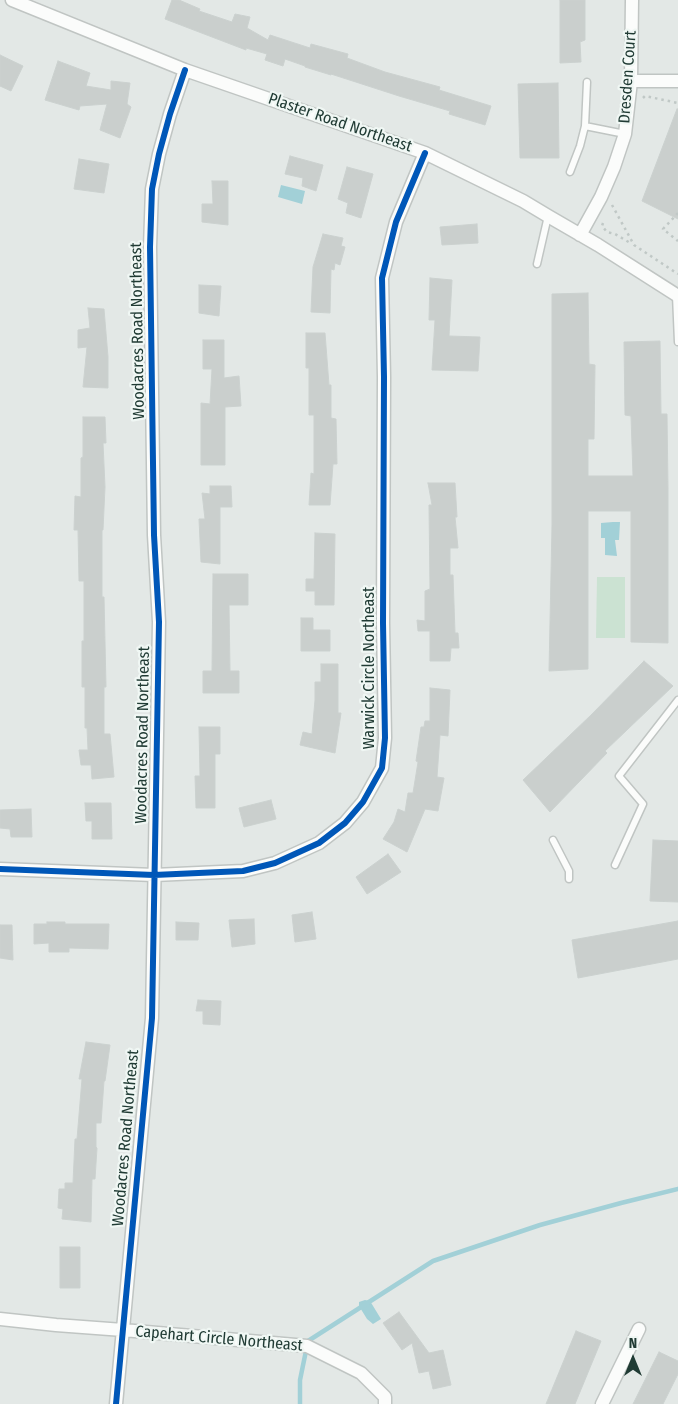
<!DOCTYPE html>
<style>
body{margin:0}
#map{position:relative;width:678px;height:1404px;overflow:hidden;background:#e3e8e6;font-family:"Fira Sans Condensed",sans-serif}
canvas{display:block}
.north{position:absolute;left:608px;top:1334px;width:50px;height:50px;-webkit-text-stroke:4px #f0f7f4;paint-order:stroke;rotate:0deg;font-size:14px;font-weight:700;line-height:20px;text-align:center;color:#203b34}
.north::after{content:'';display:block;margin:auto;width:18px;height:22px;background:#203b34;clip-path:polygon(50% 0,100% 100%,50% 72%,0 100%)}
</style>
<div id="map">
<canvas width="678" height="1404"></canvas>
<div class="north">N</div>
</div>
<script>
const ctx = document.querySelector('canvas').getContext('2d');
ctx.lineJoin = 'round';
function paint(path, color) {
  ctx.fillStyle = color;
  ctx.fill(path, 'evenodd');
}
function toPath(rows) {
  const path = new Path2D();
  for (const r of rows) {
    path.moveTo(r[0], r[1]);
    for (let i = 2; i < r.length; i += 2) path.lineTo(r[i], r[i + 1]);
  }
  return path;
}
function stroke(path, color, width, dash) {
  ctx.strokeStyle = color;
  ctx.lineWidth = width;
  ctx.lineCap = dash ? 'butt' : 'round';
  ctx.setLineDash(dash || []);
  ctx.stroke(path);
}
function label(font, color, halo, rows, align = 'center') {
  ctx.font = font + ' "Fira Sans Condensed",sans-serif';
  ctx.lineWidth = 4.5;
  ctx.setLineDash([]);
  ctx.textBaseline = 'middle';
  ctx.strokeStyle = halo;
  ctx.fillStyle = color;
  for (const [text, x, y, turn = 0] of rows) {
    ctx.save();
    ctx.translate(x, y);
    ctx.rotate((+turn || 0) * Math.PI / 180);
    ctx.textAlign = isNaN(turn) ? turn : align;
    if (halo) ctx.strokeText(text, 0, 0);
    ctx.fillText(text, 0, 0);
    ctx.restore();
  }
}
const green = toPath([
 [597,577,625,577,625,638,596,638]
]);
const water = toPath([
 [281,185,305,191,302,204,278,197],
 [613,522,620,522,619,540,615,540,617,556,605,555,605,538,601,538,601,523],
 [365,1300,370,1301,381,1319,373,1324,367,1319,359,1306,359,1302]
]);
const stream = toPath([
 [300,1404,300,1380,308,1341,433,1261,540,1225,621,1203,678,1189]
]);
const building = toPath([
 [172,0,179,0,200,9,199,11,232,22,235,14,250,17,247,28,268,40,270,35,310,48,311,44,348,54,347,58,385,72,440,87,439,90,491,106,485,125,449,114,450,111,399,96,331,74,331,75,305,67,305,66,285,59,283,66,265,60,267,54,246,48,246,50,165,19,172,0],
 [560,0,585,0,585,40,580,42,581,62,560,63,560,0],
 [0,55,23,66,11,91,0,86,0,55],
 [58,61,90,73,86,86,111,90,111,81,130,83,127,104,131,107,120,138,100,130,107,104,80,106,79,110,45,100,58,61],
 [558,83,559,158,520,158,518,84,558,83],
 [677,109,678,109,678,219,642,201,677,109],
 [290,156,323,165,316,191,302,186,303,178,285,174,290,156],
 [79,159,109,164,104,193,74,189,79,159],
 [347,167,373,174,361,218,346,213,348,203,338,199,347,167],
 [212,181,228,181,228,225,202,222,202,204,213,204,212,181],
 [477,224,478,243,442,245,440,227,477,224],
 [323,234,343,238,341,246,345,247,340,265,335,263,334,270,331,269,330,313,311,312,313,267,323,234],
 [430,278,452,280,449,336,480,337,478,371,432,370,435,320,429,320,430,278],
 [199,285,221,286,219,316,199,313,199,285],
 [588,293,589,364,595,365,594,439,588,439,588,476,633,476,631,416,625,415,624,342,660,341,661,414,667,414,668,489,668,643,631,642,631,511,588,511,588,669,549,671,552,525,552,294,588,293],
 [88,308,104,309,108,357,108,388,83,387,87,347,78,348,78,330,90,328,88,308],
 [306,333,325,333,329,385,331,385,331,418,336,419,337,464,333,464,330,505,309,505,311,473,314,474,314,415,309,415,309,368,306,368,306,333],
 [203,340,224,340,224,378,239,376,241,406,225,407,225,465,201,465,201,403,210,404,212,369,203,369,203,340],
 [83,417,105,417,106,443,103,443,105,487,103,530,102,530,102,597,104,597,106,687,104,687,104,734,110,734,114,777,92,779,91,765,81,765,79,750,88,750,87,728,85,728,85,687,82,687,82,641,84,641,84,581,79,581,78,530,74,530,75,496,81,497,81,458,83,457,83,417],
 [428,483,455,483,457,517,455,517,458,548,450,548,450,575,453,575,455,633,458,633,459,648,451,648,450,661,430,661,430,631,418,631,417,620,425,621,425,591,430,589,429,505,432,505,428,483],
 [210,486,231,486,232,507,220,507,220,564,201,562,199,519,205,519,202,493,210,494,210,486],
 [315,533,335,534,334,605,315,605,315,591,306,591,306,579,314,579,315,533],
 [213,574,248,574,248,605,229,605,230,671,239,671,239,693,203,693,203,671,212,671,213,574],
 [301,618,313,618,313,630,330,630,330,651,301,651,301,618],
 [644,661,673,686,605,751,607,753,550,812,523,780,591,715,644,661],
 [321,664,338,664,338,713,341,713,335,753,300,745,303,732,312,734,315,700,315,682,321,682,321,664],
 [430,688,450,690,448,736,440,735,437,777,444,778,438,811,425,809,407,852,383,839,394,822,398,809,405,812,408,793,413,793,418,762,416,761,421,727,424,727,425,721,430,721,430,688],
 [199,727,220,727,220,754,215,754,215,808,196,808,195,776,200,776,199,727],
 [271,800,276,819,244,827,239,808,271,800],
 [85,803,111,803,112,839,92,839,92,821,86,821,85,803],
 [31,809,32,837,11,837,10,829,0,828,0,810,31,809],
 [653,840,678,841,678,902,650,901,653,840],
 [388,854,401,872,367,894,356,877,388,854],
 [312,912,316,939,295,942,292,915,312,912],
 [254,919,255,944,232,947,229,920,254,919],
 [678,921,678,959,578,978,572,940,678,921],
 [47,922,65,922,65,924,109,924,108,949,69,948,69,952,49,952,49,943,34,944,34,924,47,924,47,922],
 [176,922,199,923,198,940,176,940,176,922],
 [0,925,12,925,13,960,0,958,0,925],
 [198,1000,221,1001,220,1025,203,1024,203,1011,196,1011,198,1000],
 [86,1042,110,1045,105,1081,104,1081,101,1123,96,1123,96,1147,97,1148,95,1179,92,1179,91,1222,62,1219,63,1209,58,1208,59,1189,65,1189,65,1183,73,1183,75,1139,77,1139,82,1079,79,1079,86,1042],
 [60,1247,80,1247,80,1288,60,1288,60,1247],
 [399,1312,429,1353,443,1350,451,1385,433,1389,429,1371,419,1373,412,1343,402,1350,383,1323,399,1312],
 [576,1331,601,1341,575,1404,546,1404,576,1331],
 [659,1352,678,1361,678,1374,663,1404,633,1404,659,1352]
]);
const path = toPath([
 [643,98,645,96,678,103],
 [612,205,634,245,678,274],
 [678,213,663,229,678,241],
 [603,223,602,226,607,232,615,234,632,244]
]);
const service = toPath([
 [585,126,625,134],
 [570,172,580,146,585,126,587,82],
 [537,264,548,216],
 [676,295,678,342],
 [553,840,569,871,569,879],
 [615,865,643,804,619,776,678,700]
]);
const minor = toPath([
 [12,0,185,70,425,153,523,201,548,216,598,245,678,296],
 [631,81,678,81],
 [580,235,601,197,614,167,625,134,631,81,632,0],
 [0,869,154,875,243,871,275,863,319,843,345,823,363,802,382,768,385,738,383,623,384,377,382,278,396,222,425,153],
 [0,1319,56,1325,123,1330,307,1346,361,1373,385,1397,385,1404],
 [116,1404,152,1018,159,622,154,535,150,247,152,189,159,154,170,114,185,70],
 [602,1404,639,1329]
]);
const cycleway = toPath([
 [0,869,154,875,243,871,275,863,319,843,345,823,363,802,382,768,385,738,383,623,384,377,382,278,396,222,425,153],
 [116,1404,152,1018,159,622,154,535,150,247,152,189,159,154,170,114,185,70]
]);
const streetNames = [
 ["Dresden Court",628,77,-86],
 ["Plaster Road Northeast",340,123,19],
 ["Woodacres Road Northeast",138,331,-91],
 ["Warwick Circle Northeast",370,668,-90],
 ["Woodacres Road Northeast",143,735,-89],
 ["Woodacres Road Northeast",126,1138,-85],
 ["Capehart Circle Northeast",219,1339,5]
];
paint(green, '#cbe2d2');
paint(water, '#a2d0d7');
stroke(stream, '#a2d0d7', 4.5);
paint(building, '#cacfcd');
stroke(building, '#cbd1cf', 1);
stroke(service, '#c0c5c3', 9);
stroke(minor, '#c0c5c3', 15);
stroke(path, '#c0c8c6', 2.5, [2.5, 4]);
stroke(service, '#fbfcfb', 6);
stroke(minor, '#fbfcfb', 12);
stroke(cycleway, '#0057b8', 6);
label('16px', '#203b34', '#f0f7f4', streetNames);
</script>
